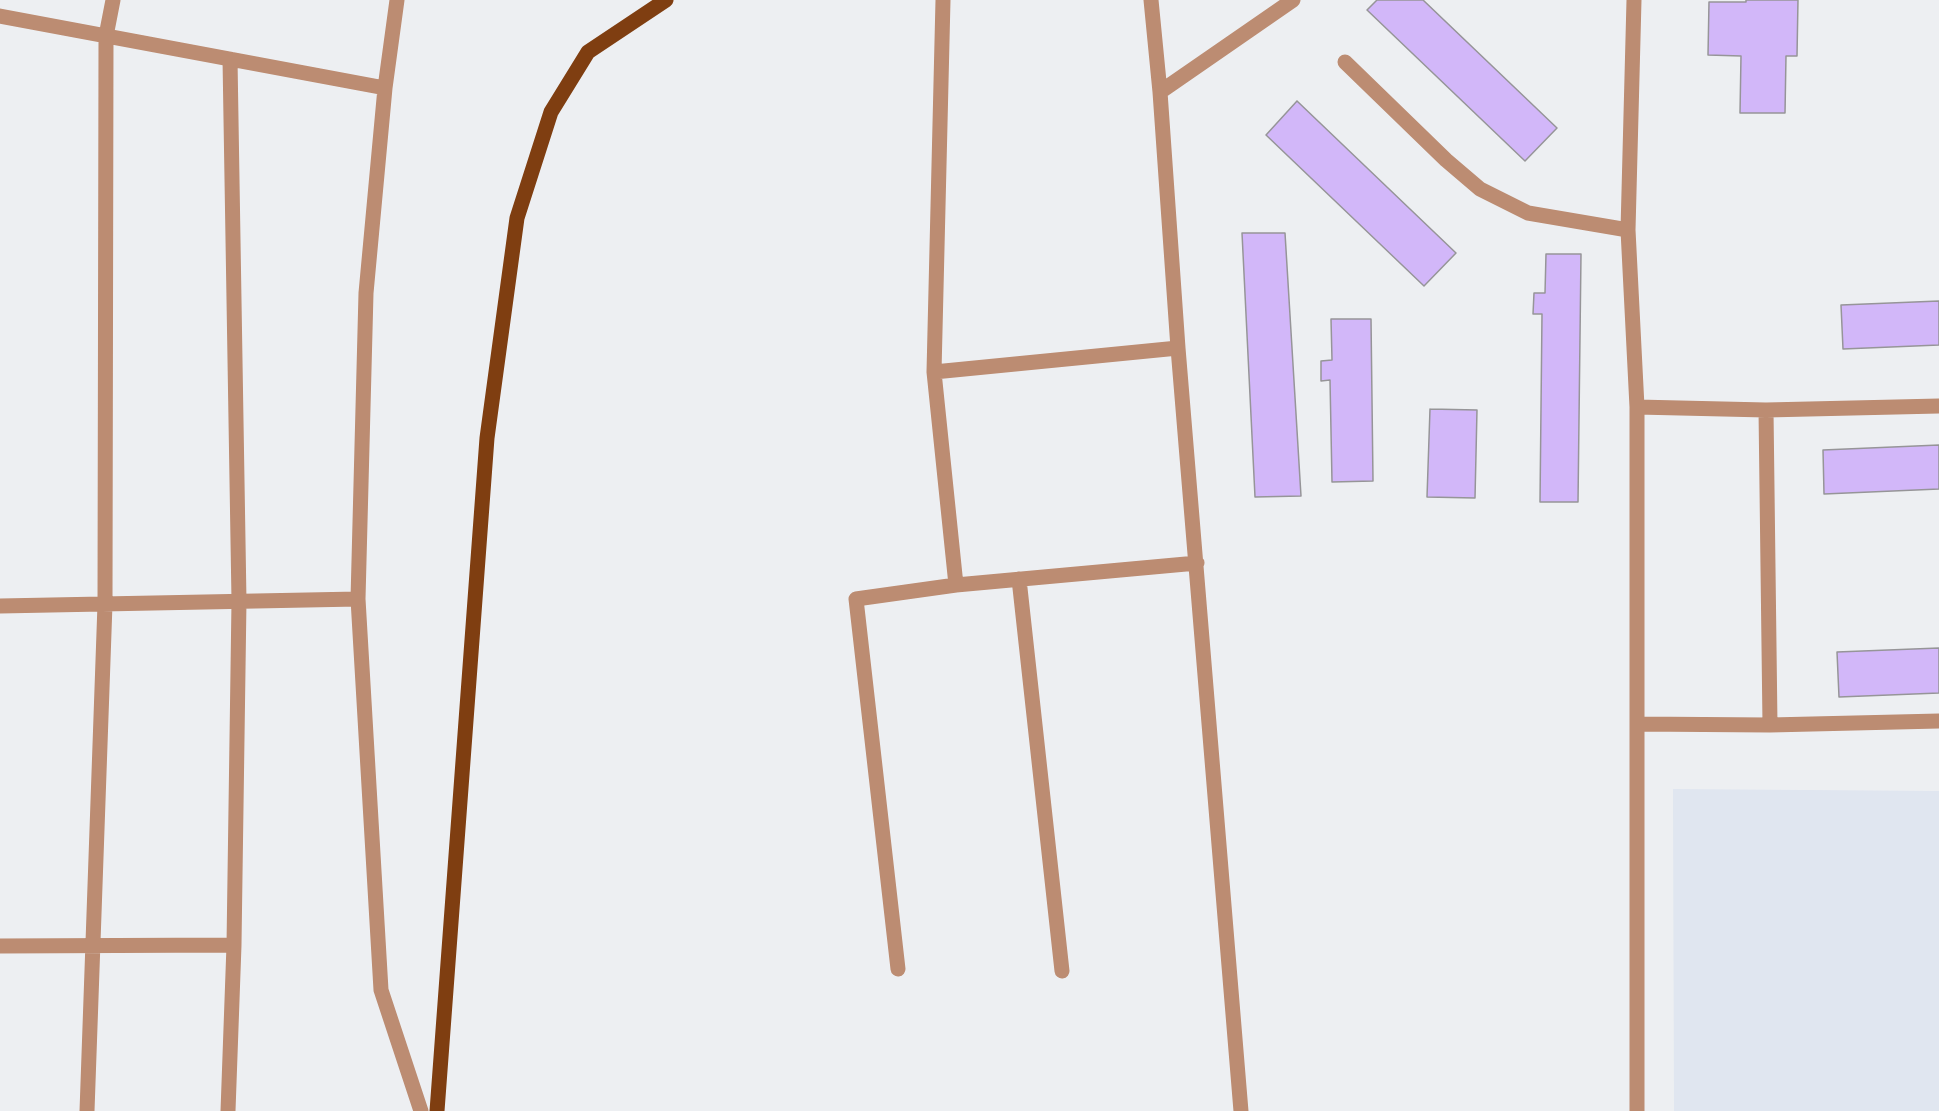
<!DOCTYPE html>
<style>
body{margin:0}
canvas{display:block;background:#edeff2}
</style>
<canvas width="1939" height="1111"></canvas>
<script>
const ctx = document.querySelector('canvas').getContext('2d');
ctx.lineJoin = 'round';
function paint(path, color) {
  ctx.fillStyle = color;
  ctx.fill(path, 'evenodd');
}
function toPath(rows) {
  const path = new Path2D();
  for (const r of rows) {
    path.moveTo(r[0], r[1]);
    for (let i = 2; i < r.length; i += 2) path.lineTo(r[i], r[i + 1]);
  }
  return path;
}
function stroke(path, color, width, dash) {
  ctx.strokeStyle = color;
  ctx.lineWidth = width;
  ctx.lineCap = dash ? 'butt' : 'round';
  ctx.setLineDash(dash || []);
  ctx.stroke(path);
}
const built = toPath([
 [1673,789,1939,791,1939,1111,1674,1111]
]);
const building = toPath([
 [1377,0,1423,0,1557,128,1525,161,1367,10,1377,0],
 [1746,0,1798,0,1797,56,1786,56,1785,113,1740,113,1741,56,1708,55,1709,2,1746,2,1746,0],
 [1297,101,1456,253,1424,286,1266,135,1297,101],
 [1242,233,1285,233,1301,496,1255,497,1242,233],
 [1546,254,1581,254,1578,502,1540,502,1542,314,1533,314,1534,293,1545,293,1546,254],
 [1939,301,1939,345,1843,349,1841,305,1939,301],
 [1331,319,1371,319,1373,481,1332,482,1330,380,1321,381,1321,361,1332,360,1331,319],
 [1430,409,1477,410,1475,498,1427,497,1430,409],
 [1939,445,1939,489,1824,494,1823,450,1939,445],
 [1939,648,1939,693,1839,697,1837,652,1939,648]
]);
const minor = toPath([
 [397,0,385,88,366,293,358,599,381,990,421,1111],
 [1151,0,1160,92,1178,348,1241,1111],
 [1634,0,1628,230,1637,407,1637,1111],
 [0,16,385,88],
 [1345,62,1446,160,1480,189,1528,213,1628,230],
 [1160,92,1293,0],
 [1178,348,934,372,956,585,1197,563],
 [934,372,943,0],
 [1637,407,1766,410,1939,406],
 [1766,410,1770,725],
 [1019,579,1062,971],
 [0,606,358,599],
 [1637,724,1770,725,1939,721],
 [0,946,234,945],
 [898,969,856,599,956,585],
 [87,1111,105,604,106,36,113,0],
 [228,1111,234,945,239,601,230,59]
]);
const major = toPath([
 [437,1111,487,438,517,218,551,112,588,52,666,0]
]);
paint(built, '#e0e6f0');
paint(building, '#d2b7f9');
stroke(building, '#969598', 1.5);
stroke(minor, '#bc8c72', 15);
stroke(major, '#7f3e11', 15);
</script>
